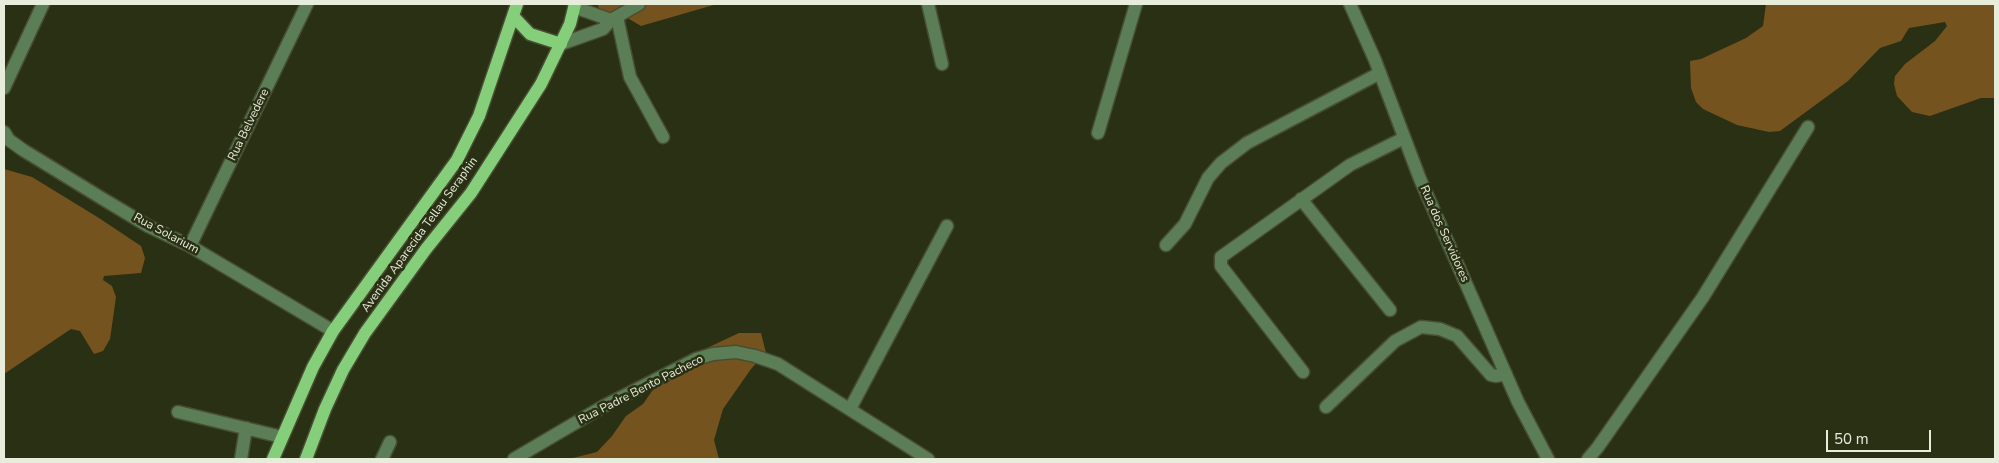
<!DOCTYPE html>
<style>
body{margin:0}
#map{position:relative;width:1999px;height:463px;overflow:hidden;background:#2a3014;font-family:"Nunito Sans",sans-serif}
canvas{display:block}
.frame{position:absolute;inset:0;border:5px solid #e7ecdb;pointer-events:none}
.scale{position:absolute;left:1826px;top:430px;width:105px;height:22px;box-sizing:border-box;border:2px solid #e7ecdb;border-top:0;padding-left:6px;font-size:15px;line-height:18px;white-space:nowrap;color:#e7ecdb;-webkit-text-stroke:4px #2a3014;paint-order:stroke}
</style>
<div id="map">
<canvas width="1999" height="463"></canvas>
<div class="frame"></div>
<div class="scale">50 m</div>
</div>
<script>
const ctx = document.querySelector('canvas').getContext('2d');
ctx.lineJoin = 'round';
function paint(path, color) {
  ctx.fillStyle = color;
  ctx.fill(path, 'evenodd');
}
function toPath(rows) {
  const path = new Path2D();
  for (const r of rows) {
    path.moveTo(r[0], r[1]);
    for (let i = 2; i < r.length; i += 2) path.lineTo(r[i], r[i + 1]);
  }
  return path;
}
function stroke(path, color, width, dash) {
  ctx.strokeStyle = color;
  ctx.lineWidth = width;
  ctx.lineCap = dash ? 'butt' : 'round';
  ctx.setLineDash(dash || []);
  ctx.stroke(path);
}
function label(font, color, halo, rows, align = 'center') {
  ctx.font = font + ' "Nunito Sans",sans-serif';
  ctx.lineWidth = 5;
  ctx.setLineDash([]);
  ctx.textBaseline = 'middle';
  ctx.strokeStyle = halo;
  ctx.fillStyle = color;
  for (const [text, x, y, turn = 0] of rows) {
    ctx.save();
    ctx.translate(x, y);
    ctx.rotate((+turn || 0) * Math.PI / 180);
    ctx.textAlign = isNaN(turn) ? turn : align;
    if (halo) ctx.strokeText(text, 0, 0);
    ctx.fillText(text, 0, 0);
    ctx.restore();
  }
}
const forest = toPath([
 [597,4,717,4,641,26,624,16,614,22,599,8],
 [1766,4,1995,4,1995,98,1981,98,1930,116,1912,112,1897,96,1894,84,1895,76,1905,64,1935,41,1947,26,1945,22,1909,28,1901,41,1880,48,1848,81,1780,131,1769,132,1737,125,1703,109,1696,102,1691,88,1690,61,1701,59,1746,38,1763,26],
 [4,169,32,177,99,218,141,246,145,258,141,273,104,276,103,280,112,286,116,297,110,339,103,351,94,354,80,331,71,329,4,374],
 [739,333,761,333,766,353,751,369,723,409,714,440,719,459,569,459,597,452,612,436,626,416,643,404,657,384,690,356]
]);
const minor = toPath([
 [928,4,942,64],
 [1350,4,1375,60,1420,179,1518,402,1548,459],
 [574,7,611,20],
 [617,17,630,77,663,137],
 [561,44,603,29,611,20,639,4],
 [4,88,43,4],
 [4,132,9,140,23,150,103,199,148,226,190,246,333,331],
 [1098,133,1136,4],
 [1301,199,1390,310],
 [1166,245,1185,224,1208,178,1221,163,1247,143,1380,73],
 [190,246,307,4],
 [1303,372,1221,266,1221,257,1350,165,1404,138],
 [1326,407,1395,341,1421,327,1440,329,1457,336,1491,375,1496,376,1506,374],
 [850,409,947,226],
 [178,412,282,437],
 [241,459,246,428],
 [382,459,390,442],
 [514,459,604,406,696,359,713,354,736,352,755,356,778,364,928,459],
 [1588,459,1598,447,1703,297,1808,127]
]);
const major = toPath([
 [513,16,530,34,561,44],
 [273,459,313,367,333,331,457,160,479,116,517,4],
 [306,459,325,409,343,370,365,333,426,249,471,193,541,84,570,24,575,4]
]);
const streetNames = [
 ["Rua Belvedere",249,125,-64],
 ["Rua Solarium",166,234,28],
 ["Rua dos Servidores",1444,234,66],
 ["Avenida Aparecida Tellau Seraphin",420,235,-54],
 ["Rua Padre Bento Pacheco",641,390,-27]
];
paint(forest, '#75531f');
stroke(minor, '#484e34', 15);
stroke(major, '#484e34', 15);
stroke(minor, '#5b7e56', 12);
stroke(major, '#85cf7b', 12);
label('12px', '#e7ecdb', '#2a3014', streetNames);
</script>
